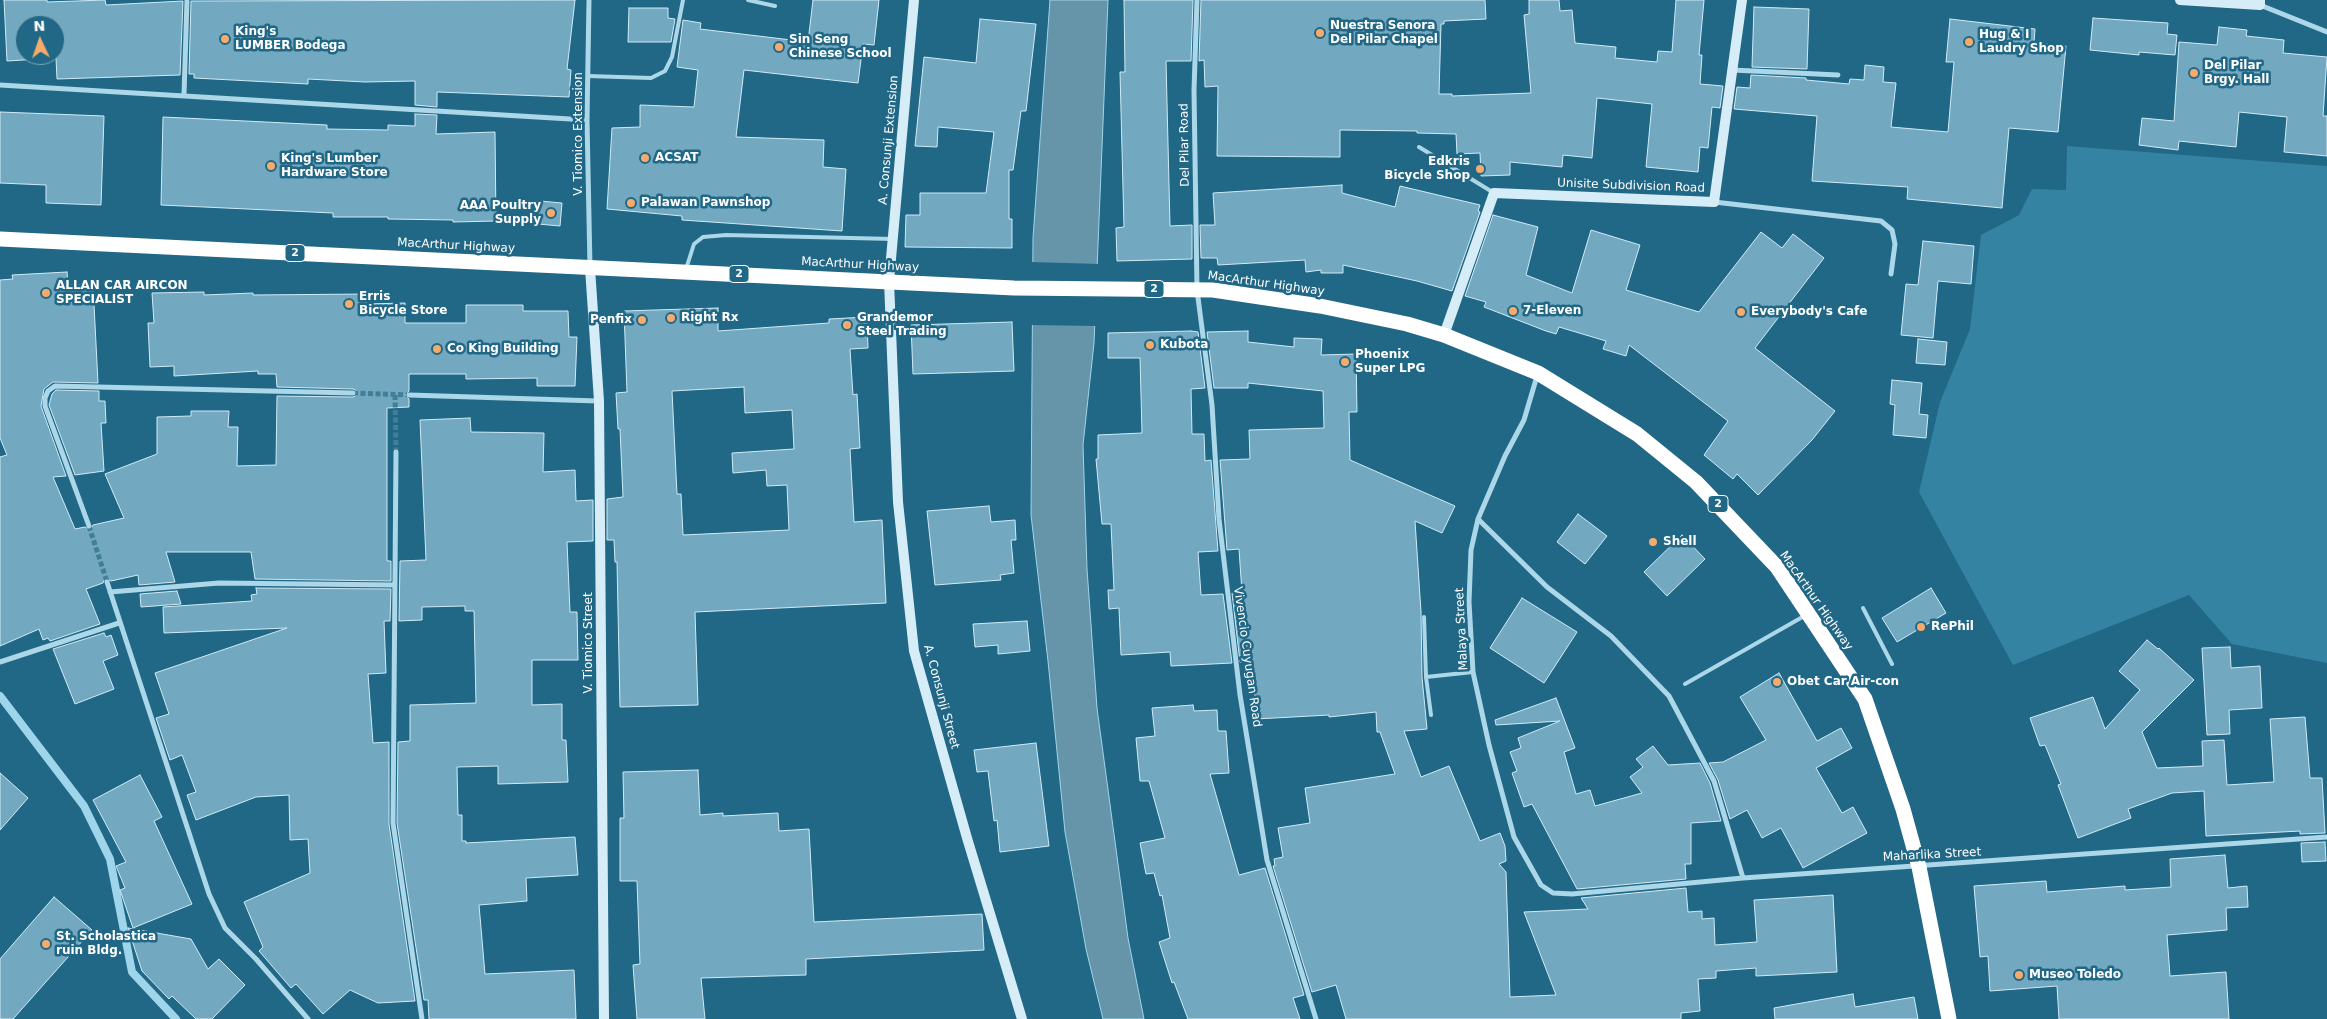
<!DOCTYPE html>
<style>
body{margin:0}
#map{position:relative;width:2327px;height:1019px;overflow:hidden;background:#216786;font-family:"DejaVu Sans",sans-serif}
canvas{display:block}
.north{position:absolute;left:15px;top:15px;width:50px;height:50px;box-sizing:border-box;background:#216786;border:1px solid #7aa4b6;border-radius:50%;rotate:357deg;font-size:14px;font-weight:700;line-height:20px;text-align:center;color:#fff}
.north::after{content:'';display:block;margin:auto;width:18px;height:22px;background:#f6ab6c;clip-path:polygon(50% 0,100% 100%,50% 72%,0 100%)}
</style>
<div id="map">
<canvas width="2327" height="1019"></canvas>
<div class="north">N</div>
</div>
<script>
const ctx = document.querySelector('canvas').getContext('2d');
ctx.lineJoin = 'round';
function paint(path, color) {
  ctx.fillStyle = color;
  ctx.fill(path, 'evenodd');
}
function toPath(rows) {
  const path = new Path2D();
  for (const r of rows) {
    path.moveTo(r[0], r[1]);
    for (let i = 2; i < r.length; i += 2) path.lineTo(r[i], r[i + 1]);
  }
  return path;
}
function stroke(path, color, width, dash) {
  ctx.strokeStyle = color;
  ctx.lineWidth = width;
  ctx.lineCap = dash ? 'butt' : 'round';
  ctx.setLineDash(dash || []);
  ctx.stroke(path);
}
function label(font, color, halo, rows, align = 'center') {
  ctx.font = font + ' "DejaVu Sans",sans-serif';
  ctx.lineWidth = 5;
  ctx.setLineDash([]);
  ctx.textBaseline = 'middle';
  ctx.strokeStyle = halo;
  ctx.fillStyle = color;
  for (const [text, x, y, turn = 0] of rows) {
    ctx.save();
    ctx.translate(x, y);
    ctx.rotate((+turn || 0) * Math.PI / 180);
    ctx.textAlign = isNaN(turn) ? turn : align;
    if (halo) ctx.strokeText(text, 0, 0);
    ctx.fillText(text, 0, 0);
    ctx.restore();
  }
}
const green = toPath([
 [2067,146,2327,166,2327,663,2232,644,2189,595,2013,665,1919,492,1940,402,1970,329,1981,235,2019,215,2032,189,2066,190]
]);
const water = toPath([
 [1050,0,1108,0,1094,343,1083,445,1087,569,1097,708,1128,938,1144,1019,1103,1019,1086,949,1065,832,1048,661,1031,515,1033,238,1050,0]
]);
const pier = toPath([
 [1030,262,1100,264,1097,326,1030,325]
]);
const stream = toPath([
 [0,696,84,806,110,859,132,972,176,1019]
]);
const building = toPath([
 [4,0,47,0,47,2,105,0,106,5,183,1,180,75,57,79,56,58,7,61,4,0],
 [25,25,55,25,55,55,25,55,25,25],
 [575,0,567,69,571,70,569,97,437,92,437,107,415,105,415,81,365,82,308,79,308,84,194,78,194,74,189,74,191,1,575,0],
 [813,0,879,0,874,45,863,44,858,83,744,70,736,137,824,140,823,167,846,169,842,231,682,220,682,216,607,209,612,128,640,127,640,105,694,107,698,70,677,67,683,20,701,23,700,29,808,42,813,0],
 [1124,0,1193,0,1191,61,1166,61,1170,226,1192,225,1192,259,1117,261,1116,228,1124,227,1120,72,1125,72,1124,0],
 [1201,0,1485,0,1486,19,1444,21,1444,24,1441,24,1439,94,1452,94,1452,96,1531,93,1524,15,1529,14,1529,0,1559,0,1560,11,1572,10,1575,43,1616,47,1615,58,1657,62,1658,51,1672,52,1676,0,1704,0,1699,55,1702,55,1700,84,1723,86,1720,108,1712,107,1708,148,1700,147,1698,172,1646,167,1652,104,1597,98,1592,158,1563,155,1562,167,1510,162,1510,175,1481,176,1480,153,1457,154,1456,134,1417,133,1417,131,1340,130,1340,157,1217,156,1218,86,1205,87,1204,60,1199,61,1201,0],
 [1754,7,1809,9,1807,69,1752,67,1754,7],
 [629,8,668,8,668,18,675,19,671,42,628,42,629,8],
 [2093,18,2168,23,2167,34,2177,35,2175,55,2139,52,2139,55,2090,50,2093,18],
 [980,19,1036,24,1026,111,1021,111,1013,170,1009,170,1009,219,1012,219,1012,248,905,247,906,215,920,215,920,193,986,193,994,132,938,127,937,147,915,146,924,57,976,63,980,19],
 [1950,19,2035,29,2034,43,2066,46,2058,132,2009,128,2002,208,1907,199,1908,187,1812,181,1817,116,1734,109,1737,87,1750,88,1751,75,1806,78,1806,80,1849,84,1850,79,1864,80,1865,65,1884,67,1883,82,1896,83,1891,127,1948,132,1954,62,1946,62,1950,19],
 [2219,27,2247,30,2246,36,2284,40,2283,53,2327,57,2323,116,2327,116,2327,156,2284,152,2287,117,2239,112,2236,147,2179,141,2178,150,2139,145,2142,118,2174,121,2179,42,2217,45,2219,27],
 [0,112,104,116,101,205,46,203,46,185,0,183,0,112],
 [415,114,437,115,436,134,495,132,496,221,453,222,453,220,388,219,388,217,333,217,333,213,161,205,163,117,327,125,327,129,388,130,388,125,415,126,415,114],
 [1342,185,1342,193,1395,207,1400,186,1480,205,1478,211,1480,212,1452,291,1417,281,1343,265,1343,273,1321,273,1321,270,1306,272,1305,260,1218,265,1217,258,1201,258,1200,225,1215,225,1213,193,1342,185],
 [540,201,562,203,560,226,538,224,540,201],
 [1493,215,1538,227,1526,275,1572,293,1591,230,1640,245,1626,290,1699,312,1761,232,1782,248,1793,234,1824,258,1755,348,1835,411,1812,440,1758,495,1737,474,1733,479,1704,455,1728,421,1629,345,1626,356,1603,349,1606,341,1559,327,1556,334,1546,331,1484,307,1486,302,1465,296,1493,215],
 [1923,241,1974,246,1971,284,1938,281,1933,338,1901,335,1906,284,1918,285,1923,241],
 [67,272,68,285,93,285,98,383,53,382,44,389,41,406,66,476,53,477,75,529,85,527,90,530,93,525,124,518,105,474,157,454,157,417,191,416,191,411,229,411,228,427,238,427,237,466,276,465,277,396,353,397,357,395,357,391,353,389,277,387,276,374,258,374,258,371,174,376,174,366,150,367,148,323,154,323,152,293,204,292,204,295,253,293,253,295,366,294,366,304,405,303,405,323,466,323,466,305,523,305,523,311,568,311,569,337,577,337,575,386,537,386,537,378,466,379,466,374,409,374,409,391,405,395,409,399,409,407,387,408,387,561,391,561,391,581,255,579,251,552,166,552,175,582,139,585,138,575,111,581,105,578,103,583,86,589,100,624,50,641,48,638,43,640,39,629,0,646,0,457,7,455,0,438,0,280,13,279,12,275,67,272],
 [718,308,718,331,829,323,829,319,867,317,868,348,850,349,853,395,857,394,860,448,850,449,854,522,882,520,886,603,695,612,698,705,620,707,617,562,615,562,614,540,607,540,607,499,623,497,620,429,618,429,616,393,627,392,624,311,718,308],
 [744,387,745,413,792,410,794,449,732,453,733,473,766,470,767,486,787,485,789,530,683,535,681,494,677,494,672,391,744,387],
 [1012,322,1014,371,913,374,911,325,1012,322],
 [1191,331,1198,332,1205,388,1191,389,1192,434,1204,434,1205,461,1211,460,1218,551,1198,552,1201,595,1223,594,1232,663,1171,666,1170,652,1121,655,1119,608,1109,609,1108,590,1114,590,1111,524,1102,524,1096,459,1098,459,1098,435,1142,433,1140,358,1108,358,1108,333,1191,331],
 [1248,331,1248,342,1294,347,1294,338,1322,339,1321,355,1356,354,1357,412,1349,412,1350,460,1455,506,1442,533,1415,521,1421,612,1422,677,1427,729,1404,731,1421,777,1449,766,1480,841,1500,833,1505,846,1506,861,1499,864,1506,872,1510,997,1556,995,1524,912,1588,909,1581,898,1686,888,1688,912,1702,911,1702,919,1714,918,1715,945,1757,942,1754,900,1833,895,1837,972,1756,976,1756,968,1716,971,1716,978,1698,979,1700,1011,1681,1013,1681,1019,1346,1019,1336,985,1312,992,1273,866,1275,866,1274,859,1283,857,1278,828,1310,823,1305,788,1395,774,1380,732,1377,732,1376,712,1329,717,1329,715,1256,719,1254,680,1249,680,1248,662,1240,662,1232,593,1242,593,1239,549,1227,550,1220,460,1250,459,1249,430,1324,428,1323,391,1248,383,1248,388,1214,388,1207,332,1248,331],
 [1918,339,1947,342,1945,365,1916,363,1918,339],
 [1892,380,1922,383,1919,414,1928,415,1926,438,1893,435,1895,405,1890,404,1892,380],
 [56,390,99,391,99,401,105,401,106,423,101,423,104,471,75,475,49,405,52,394,56,390],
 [470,418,471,432,544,433,543,472,575,470,576,501,593,500,593,541,567,542,570,612,577,612,578,660,532,660,532,705,562,704,562,740,566,740,568,782,498,784,498,766,457,767,458,815,462,815,462,841,466,841,466,843,575,837,578,875,526,878,527,901,479,905,485,974,574,970,576,1019,429,1019,428,1000,424,1000,397,823,398,742,410,741,410,705,476,703,474,611,465,611,465,606,422,607,422,620,399,621,400,561,426,560,420,420,470,418],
 [989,506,991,522,1015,520,1016,540,1011,540,1014,573,1000,575,1001,580,935,585,927,511,989,506],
 [1578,514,1607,536,1585,564,1557,542,1578,514],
 [1682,535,1705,559,1667,596,1644,572,1682,535],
 [256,588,391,589,390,621,384,621,386,673,368,674,373,743,389,742,389,824,415,1001,378,1003,350,990,323,1014,296,984,291,988,259,951,263,947,244,902,310,873,308,839,290,840,289,795,256,797,196,820,187,795,196,792,182,755,170,760,156,718,169,714,155,673,287,628,164,633,163,607,252,601,251,595,257,594,256,588],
 [1931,588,1946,613,1897,642,1882,618,1931,588],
 [177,591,181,604,141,607,140,594,177,591],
 [1522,598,1577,632,1544,683,1490,648,1522,598],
 [1027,621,1030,651,998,654,998,645,975,647,973,624,1027,621],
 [104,633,106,637,111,635,118,655,103,661,114,689,75,704,53,649,104,633],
 [2147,640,2158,649,2159,648,2194,680,2142,732,2157,768,2203,766,2202,741,2224,740,2227,785,2274,782,2270,719,2305,717,2310,778,2322,778,2325,833,2300,834,2300,831,2206,836,2204,791,2172,793,2128,809,2131,818,2078,838,2058,785,2061,784,2045,745,2040,746,2030,718,2093,697,2105,729,2140,690,2119,671,2147,640],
 [2230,647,2231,668,2260,666,2262,708,2229,710,2230,734,2207,735,2202,648,2230,647],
 [1779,673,1817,741,1841,728,1852,748,1816,768,1842,813,1853,807,1867,833,1803,868,1781,828,1762,838,1747,810,1730,819,1718,780,1709,763,1723,762,1766,740,1740,697,1779,673],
 [1556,698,1575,748,1564,752,1576,794,1590,790,1595,806,1642,793,1630,777,1643,767,1636,759,1653,746,1668,765,1700,763,1710,783,1721,821,1691,823,1691,864,1685,864,1686,879,1577,889,1532,804,1524,807,1512,773,1517,771,1510,752,1521,748,1518,738,1560,721,1496,725,1495,720,1556,698],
 [1193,705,1194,711,1217,710,1218,731,1226,731,1229,773,1210,774,1239,875,1265,868,1304,995,1293,998,1300,1019,1188,1019,1174,982,1172,983,1159,942,1170,938,1162,895,1160,896,1154,873,1146,874,1140,843,1165,838,1149,781,1140,781,1136,738,1155,736,1152,708,1193,705],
 [1036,743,1049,846,1000,852,997,820,994,821,988,771,977,772,974,750,1036,743],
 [698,770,700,815,723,813,723,816,778,813,779,831,809,829,814,922,982,914,984,950,806,959,806,975,701,978,705,1019,637,1019,633,965,640,964,637,881,620,881,620,818,624,818,623,772,698,770],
 [0,773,28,798,0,830,0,773],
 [140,775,162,817,154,821,192,904,133,928,120,890,125,888,116,866,126,862,93,800,140,775],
 [2325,842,2326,861,2302,862,2301,843,2325,842],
 [2225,855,2228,888,2247,886,2248,907,2226,908,2227,930,2167,935,2170,976,2226,972,2229,1019,2059,1019,2057,986,1990,991,1988,956,1980,957,1974,886,2046,881,2047,892,2125,886,2125,890,2171,887,2170,859,2225,855],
 [54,897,92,930,13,1019,0,1019,0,959,54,897],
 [128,928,191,939,208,969,219,959,245,985,212,1019,196,1019,172,996,169,999,142,971,128,928],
 [1853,994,1855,1007,1914,997,1918,1019,1775,1019,1774,1008,1853,994]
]);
const streetTunnel = toPath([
 [353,393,409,395],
 [395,395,396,452],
 [89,526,107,582]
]);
const lane = toPath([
 [748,0,775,6],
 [588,76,651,78,665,71,672,57,683,0],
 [1419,147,1494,193],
 [686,269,694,244,703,237,726,235,893,239],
 [1863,608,1892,664],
 [1424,617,1426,677,1431,715],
 [1426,677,1473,672],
 [1685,684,1806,615]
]);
const street = toPath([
 [589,0,587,120,590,267],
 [1197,0,1194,90,1197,290,1212,405,1219,519,1240,695,1267,860,1316,1019],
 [2260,5,2327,32],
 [1732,70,1838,75],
 [0,85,587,120],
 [184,95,187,0],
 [1714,202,1881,221,1892,230,1895,244,1891,274],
 [1537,376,1524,420,1505,456,1478,519,1471,550,1469,602,1473,672,1489,745,1514,837,1541,885,1553,893,1572,894,1743,878,2327,837],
 [409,395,598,401],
 [396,452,393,823,422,1019],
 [1478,519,1547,587,1611,636,1669,696,1714,781,1743,878],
 [89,526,45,406,45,398,48,391,55,386,353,393],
 [107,582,209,894,225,928,256,959,308,1019],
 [110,592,219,583,395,585],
 [0,662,119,623]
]);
const secondary = toPath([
 [914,0,889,281,898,502,914,651,967,838,1022,1019],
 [2180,0,2260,5,2260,0],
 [590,268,599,401,604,1019],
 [1444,335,1494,193,1714,202,1742,0]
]);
const highway = toPath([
 [0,239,1014,288,1213,290,1320,306,1407,324,1444,335,1538,373,1637,434,1696,482,1777,567,1865,699,1903,809,1919,867,1949,1019]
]);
const markers = [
 [1320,33,5,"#f6ab6c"],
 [225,39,5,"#f6ab6c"],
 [1969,42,5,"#f6ab6c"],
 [779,47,5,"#f6ab6c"],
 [2194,73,5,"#f6ab6c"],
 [645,158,5,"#f6ab6c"],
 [271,166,5,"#f6ab6c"],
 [1480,169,5,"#f6ab6c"],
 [631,203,5,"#f6ab6c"],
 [551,213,5,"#f6ab6c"],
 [46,293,5,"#f6ab6c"],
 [349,304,5,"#f6ab6c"],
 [1513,311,5,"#f6ab6c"],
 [1741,312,5,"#f6ab6c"],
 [671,318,5,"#f6ab6c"],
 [642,320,5,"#f6ab6c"],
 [847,325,5,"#f6ab6c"],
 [1150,345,5,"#f6ab6c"],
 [437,349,5,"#f6ab6c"],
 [1345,362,5,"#f6ab6c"],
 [1653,542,5,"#f6ab6c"],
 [1921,627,5,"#f6ab6c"],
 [1777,682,5,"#f6ab6c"],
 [46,944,5,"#f6ab6c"],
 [2019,975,5,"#f6ab6c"]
];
const shields = [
 [295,253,20],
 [739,274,20],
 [1154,289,20],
 [1718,504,20]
];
const shieldNames = [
 ["2",295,253],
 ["2",739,274],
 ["2",1154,289],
 ["2",1718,504]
];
const poiNames = [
 ["Nuestra Senora",1330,26],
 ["Del Pilar Chapel",1330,40],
 ["King's",235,32],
 ["LUMBER Bodega",235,46],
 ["Hug & I",1979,35],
 ["Laudry Shop",1979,49],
 ["Sin Seng",789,40],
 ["Chinese School",789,54],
 ["Del Pilar",2204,66],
 ["Brgy. Hall",2204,80],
 ["ACSAT",655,158],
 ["King's Lumber",281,159],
 ["Hardware Store",281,173],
 ["Edkris",1470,162,"right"],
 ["Bicycle Shop",1470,176,"right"],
 ["Palawan Pawnshop",641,203],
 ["AAA Poultry",541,206,"right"],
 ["Supply",541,220,"right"],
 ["ALLAN CAR AIRCON",56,286],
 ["SPECIALIST",56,300],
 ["Erris",359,297],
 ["Bicycle Store",359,311],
 ["7-Eleven",1523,311],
 ["Everybody's Cafe",1751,312],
 ["Right Rx",681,318],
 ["Grandemor",857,318],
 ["Steel Trading",857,332],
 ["Penfix",632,320,"right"],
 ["Kubota",1160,345],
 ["Co King Building",447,349],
 ["Phoenix",1355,355],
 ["Super LPG",1355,369],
 ["Shell",1663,542],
 ["RePhil",1931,627],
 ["Obet Car Air-con",1787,682],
 ["St. Scholastica",56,937],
 ["ruin Bldg.",56,951],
 ["Museo Toledo",2029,975]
];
const streetNames = [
 ["V. Tiomico Extension",579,134,-90],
 ["A. Consunji Extension",889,140,-85],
 ["Del Pilar Road",1185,145,-91],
 ["Unisite Subdivision Road",1631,186,2],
 ["MacArthur Highway",456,246,3],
 ["MacArthur Highway",860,265,3],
 ["MacArthur Highway",1266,284,8],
 ["MacArthur Highway",1816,601,55],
 ["Malaya Street",1462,629,-93],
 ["V. Tiomico Street",589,643,-90],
 ["Vivencio Cuyugan Road",1247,657,82],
 ["A. Consunji Street",941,697,75],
 ["Maharlika Street",1932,855,-3]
];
paint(green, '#3583a3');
paint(water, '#6695aa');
stroke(water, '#9fd5ea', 1);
paint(pier, '#216786');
stroke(stream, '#9fd5ea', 8);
paint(building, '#73a9c0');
stroke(building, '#cfebf7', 1);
stroke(streetTunnel, '#427e98', 5, [5, 2.5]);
stroke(lane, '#abd7e9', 4);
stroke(street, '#abd7e9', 5);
stroke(secondary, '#d6edf7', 10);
stroke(highway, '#fff', 15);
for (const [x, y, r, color] of markers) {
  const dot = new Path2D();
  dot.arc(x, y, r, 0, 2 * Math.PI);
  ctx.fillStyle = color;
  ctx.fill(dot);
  stroke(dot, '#216786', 2);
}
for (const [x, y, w] of shields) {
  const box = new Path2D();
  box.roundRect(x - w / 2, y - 8.5, w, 17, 4);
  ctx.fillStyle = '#216786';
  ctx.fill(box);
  stroke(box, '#fff', 1);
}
label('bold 11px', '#fff', null, shieldNames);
label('bold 12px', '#fff', '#216786', poiNames, 'left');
label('12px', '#fff', '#216786', streetNames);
</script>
